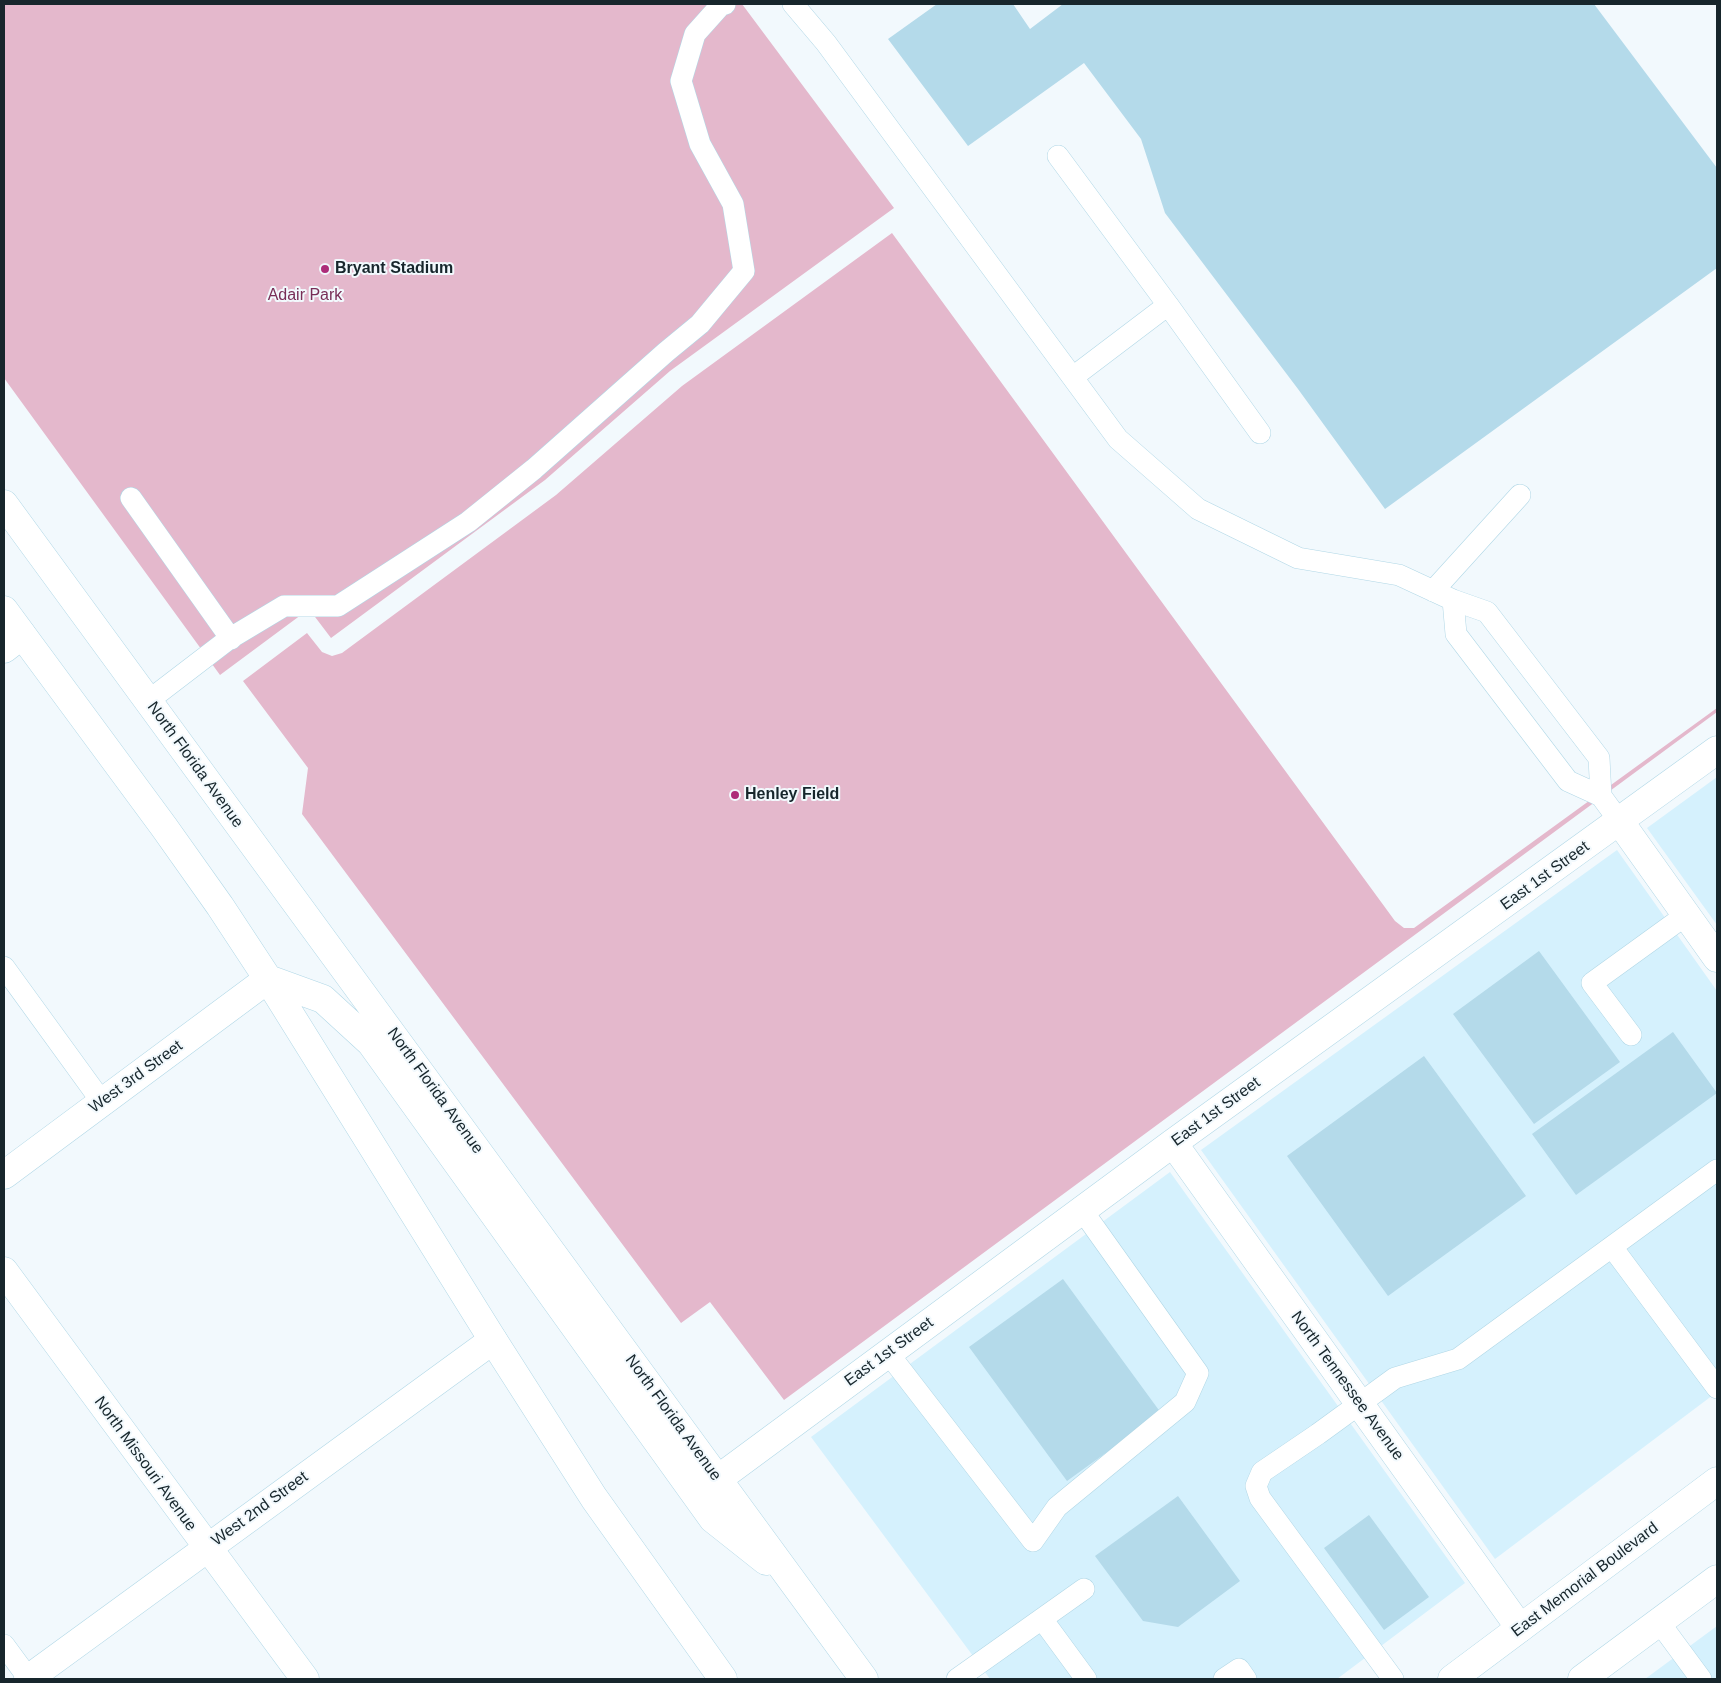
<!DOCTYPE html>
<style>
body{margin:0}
#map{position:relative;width:1721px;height:1683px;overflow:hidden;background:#f2f9fd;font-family:Arial,sans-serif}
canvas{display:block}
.frame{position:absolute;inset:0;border:5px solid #17262c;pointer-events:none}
</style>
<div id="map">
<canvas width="1721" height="1683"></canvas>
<div class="frame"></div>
</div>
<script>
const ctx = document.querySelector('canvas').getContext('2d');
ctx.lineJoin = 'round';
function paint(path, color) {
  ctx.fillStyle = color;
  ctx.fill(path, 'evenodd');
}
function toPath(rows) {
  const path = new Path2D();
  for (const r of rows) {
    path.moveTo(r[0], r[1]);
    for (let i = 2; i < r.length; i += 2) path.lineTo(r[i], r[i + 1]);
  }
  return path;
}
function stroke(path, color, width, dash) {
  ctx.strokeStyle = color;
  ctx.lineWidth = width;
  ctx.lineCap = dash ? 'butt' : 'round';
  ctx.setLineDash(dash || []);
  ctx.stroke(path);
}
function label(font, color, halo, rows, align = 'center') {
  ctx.font = font + ' Arial,sans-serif';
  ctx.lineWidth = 4;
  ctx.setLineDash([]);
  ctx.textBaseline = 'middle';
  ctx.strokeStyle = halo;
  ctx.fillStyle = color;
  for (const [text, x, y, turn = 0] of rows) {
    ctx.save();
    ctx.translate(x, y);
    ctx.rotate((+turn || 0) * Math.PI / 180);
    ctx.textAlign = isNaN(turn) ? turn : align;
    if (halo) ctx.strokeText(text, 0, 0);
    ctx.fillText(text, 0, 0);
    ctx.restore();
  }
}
const built = toPath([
 [1717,777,1717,925,1647,828],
 [1617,850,1717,991,1717,1392,1495,1559,1201,1150],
 [1170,1172,1465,1583,1337,1679,990,1679,811,1437],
 [1717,1626,1717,1679,1645,1679]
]);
const green = toPath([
 [4,4,742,4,894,208,670,371,545,480,331,638,309,609,220,675,4,378],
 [892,233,1395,921,1404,928,1414,928,1717,708,1717,712,784,1400,710,1302,681,1323,302,814,308,768,243,681,307,633,322,652,332,656,342,653,556,495,682,386]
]);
const building = toPath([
 [937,4,1013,4,1030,29,1063,4,1594,4,1717,168,1717,268,1385,509,1298,389,1165,213,1141,139,1084,63,968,146,888,39],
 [1539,951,1620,1062,1534,1124,1453,1014],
 [1673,1032,1717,1093,1576,1195,1532,1134],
 [1424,1056,1526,1196,1388,1296,1287,1156],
 [1063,1279,1161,1413,1067,1481,969,1347],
 [1178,1496,1240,1581,1178,1627,1143,1621,1095,1556],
 [1369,1515,1429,1597,1384,1630,1324,1548]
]);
const service = toPath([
 [793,4,826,43,1118,439,1198,509,1298,558,1399,575,1453,600,1487,612,1599,758,1601,796],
 [1058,156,1168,305],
 [1073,377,1168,305,1260,433],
 [131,498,231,639],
 [1433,591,1520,495],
 [1453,600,1456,634,1568,781,1601,796,1620,822],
 [148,701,229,639,284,606,338,606,468,522,534,469,666,352,700,324,744,271,733,204,700,144,681,81,695,34,721,5,725,4],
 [4,967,102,1102],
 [1631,1035,1592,983,1686,915],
 [1612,1247,1717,1388],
 [888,1353,1033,1541,1057,1507,1185,1402,1198,1373,1082,1210],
 [1042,1619,1086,1679],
 [1659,1622,1701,1679],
 [4,1645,29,1679],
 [957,1679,1084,1589],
 [1224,1679,1239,1669,1246,1679],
 [1393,1679,1260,1498,1256,1486,1262,1472,1318,1434,1395,1378,1458,1359,1717,1170]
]);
const minor = toPath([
 [4,649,22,635],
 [1620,822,1717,958],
 [1173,1143,1520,1628],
 [4,1175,268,979],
 [4,1271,305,1679],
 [718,1479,1173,1143,1717,750],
 [28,1679,493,1340]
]);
const primary = toPath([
 [4,504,864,1679],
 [4,610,164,827,220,906,268,979,493,1340,594,1498,723,1679],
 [268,979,323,999,371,1043,713,1519,766,1561],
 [1452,1679,1717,1481],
 [1582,1679,1717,1579]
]);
const markers = [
 [325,269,5,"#ad2c79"],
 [735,795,5,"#ad2c79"]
];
const poiNames = [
 ["Bryant Stadium",335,269],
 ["Henley Field",745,795]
];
const parkNames = [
 ["Adair Park",305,296]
];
const streetNames = [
 ["North Florida Avenue",195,765,54],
 ["East 1st Street",1545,876,-36],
 ["West 3rd Street",136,1077,-36],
 ["North Florida Avenue",435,1091,54],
 ["East 1st Street",1216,1112,-36],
 ["East 1st Street",889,1352,-36],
 ["North Tennessee Avenue",1347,1386,54],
 ["North Florida Avenue",673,1418,54],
 ["North Missouri Avenue",145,1464,54],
 ["West 2nd Street",260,1509,-36],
 ["East Memorial Boulevard",1585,1580,-37]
];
paint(built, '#d5f1fd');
paint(green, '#e4b8cc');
paint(building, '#b4daea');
stroke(service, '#b0d7e6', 22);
stroke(minor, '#b0d7e6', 29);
stroke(primary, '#b0d7e6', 29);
stroke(service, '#fff', 21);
stroke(minor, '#fff', 28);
stroke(primary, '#fff', 28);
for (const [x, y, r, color] of markers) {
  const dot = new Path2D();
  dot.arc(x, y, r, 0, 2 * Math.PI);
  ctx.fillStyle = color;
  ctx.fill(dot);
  stroke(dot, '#f2f9fd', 2);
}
label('bold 16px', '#17262c', '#f2f9fd', poiNames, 'left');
label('16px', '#782e57', '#f2f9fd', parkNames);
label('16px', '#17262c', '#f2f9fd', streetNames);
</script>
